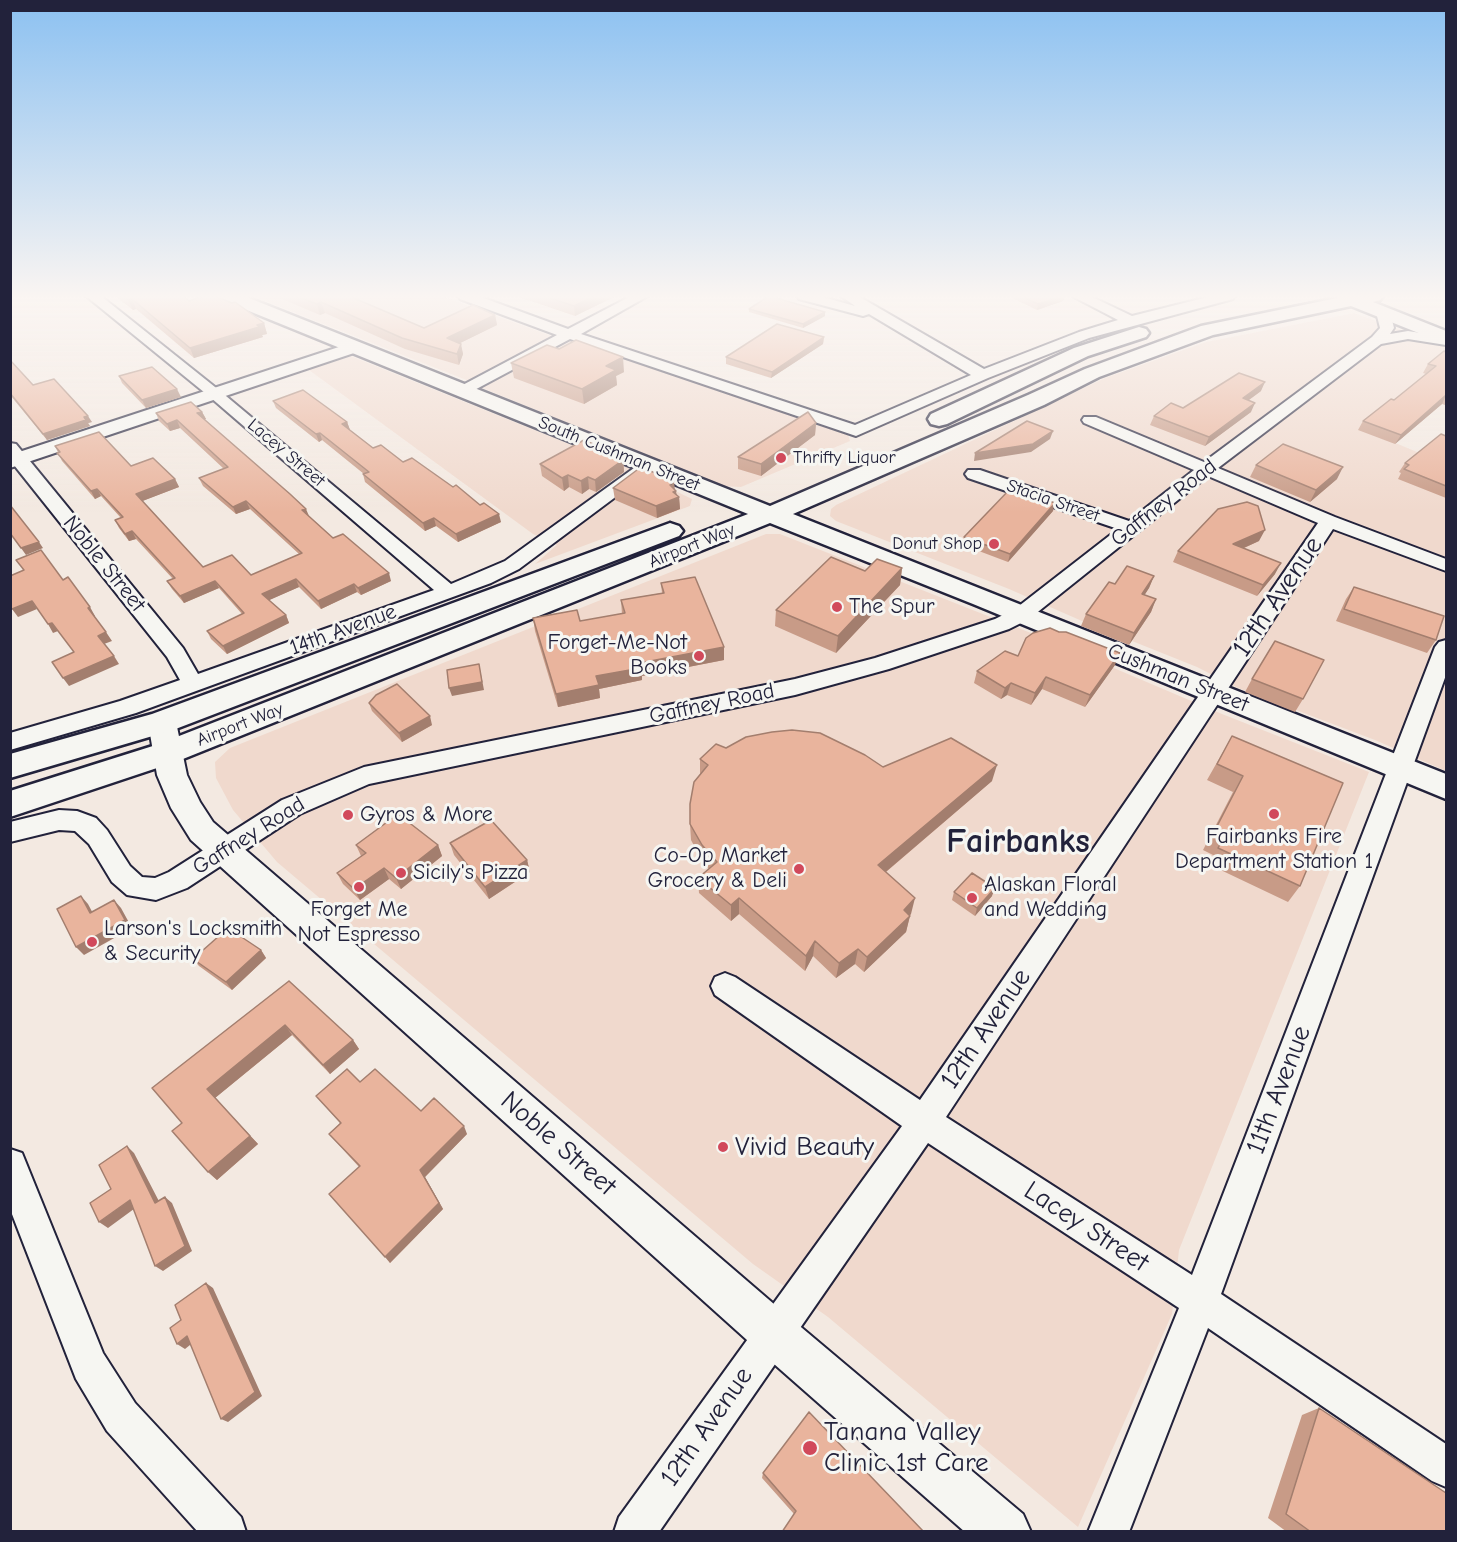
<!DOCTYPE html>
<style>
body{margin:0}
#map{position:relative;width:1457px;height:1542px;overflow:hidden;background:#f3e9e1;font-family:"Comic Neue",sans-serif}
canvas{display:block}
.frame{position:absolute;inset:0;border:12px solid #22223b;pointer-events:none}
</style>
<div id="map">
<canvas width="1457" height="1542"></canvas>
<div class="frame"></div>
</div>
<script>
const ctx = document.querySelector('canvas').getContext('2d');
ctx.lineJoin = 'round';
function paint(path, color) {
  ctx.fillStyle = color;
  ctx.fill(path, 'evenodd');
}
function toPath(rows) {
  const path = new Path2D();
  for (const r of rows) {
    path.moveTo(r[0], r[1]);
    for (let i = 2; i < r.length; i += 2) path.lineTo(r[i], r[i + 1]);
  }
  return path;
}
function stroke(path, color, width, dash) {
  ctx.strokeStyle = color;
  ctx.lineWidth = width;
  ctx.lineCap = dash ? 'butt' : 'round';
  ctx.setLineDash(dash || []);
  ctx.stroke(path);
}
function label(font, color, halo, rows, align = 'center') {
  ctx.font = font + ' "Comic Neue",sans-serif';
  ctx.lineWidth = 6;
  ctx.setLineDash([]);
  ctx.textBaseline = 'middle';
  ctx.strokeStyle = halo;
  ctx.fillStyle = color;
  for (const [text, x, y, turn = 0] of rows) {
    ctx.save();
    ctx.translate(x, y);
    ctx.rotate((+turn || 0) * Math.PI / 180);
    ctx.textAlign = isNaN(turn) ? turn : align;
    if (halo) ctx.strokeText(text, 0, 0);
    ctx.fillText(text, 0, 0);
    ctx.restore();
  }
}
const built = toPath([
 [252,296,441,296,552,336,469,381],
 [1354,313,1446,346,1446,397,1393,442,1446,464,1446,771,1375,740,1238,688,1197,667,1082,621,1009,589,836,521,830,516,831,509,836,505,1105,378,1206,342],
 [568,339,848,435,850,441,741,487,722,486,480,387],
 [351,356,626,467,692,499,690,506,535,564,557,545,533,534,309,370],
 [766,534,780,534,1036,635,1222,714,1369,772,1179,1250,1172,1314,1078,1527,828,1317,753,1264,277,862,233,810,216,778,215,762,230,748]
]);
const minor = toPath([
 [86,296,101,296,220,391,451,584,505,561,634,468,640,467,646,468,649,472,519,569,491,583,136,713,10,750,10,733,120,701,180,680,167,657,10,460,10,443,16,444,183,648,198,674,434,590,210,397,86,296],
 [458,296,478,296,568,329,631,296,648,296,581,334,855,425,971,375,869,314,863,316,799,299,797,296,819,296,855,306,841,296,858,296,984,369,1079,332,1118,320,1072,296,1090,296,1132,316,1212,296,1235,296,1233,299,1089,338,988,378,856,436,570,339,467,394,457,394,454,391,457,388,557,335,460,299,458,296],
 [1383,308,1390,312,1394,328,1390,334,1408,331,1446,337,1446,345,1408,339,1381,344,1218,468,1335,517,1446,559,1446,571,1333,529,946,1117,1192,1275,1435,647,1439,642,1446,640,1446,675,1221,1294,1446,1444,1446,1487,1432,1481,1208,1328,1129,1532,1088,1532,1179,1308,928,1143,659,1532,614,1532,619,1517,902,1126,715,995,711,986,715,977,725,973,735,977,920,1100,1318,523,1208,476,1029,619,1009,629,889,669,795,695,369,784,300,814,187,888,156,900,127,895,112,882,89,844,75,831,59,830,10,842,10,822,59,810,77,811,96,818,107,830,130,866,142,877,155,878,169,872,282,800,364,767,795,679,875,658,995,619,1015,609,1118,529,968,478,965,474,968,470,980,470,1129,521,1194,470,1084,423,1082,420,1084,417,1096,417,1204,462,1372,337,1380,328,1376,312,1383,308],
 [10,1149,22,1153,103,1353,135,1403,241,1517,246,1532,198,1532,107,1431,76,1379,10,1209,10,1149]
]);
const tertiary = toPath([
 [354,342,360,343,363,347,360,351,10,468,10,455,354,342],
 [162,712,172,715,176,722,187,775,200,802,213,822,789,1317,1023,1514,1031,1532,965,1532,757,1349,191,840,171,808,157,775,148,722,152,715,162,712]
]);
const primary = toPath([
 [219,296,244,296,770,506,1028,395,1085,369,1201,326,1337,298,1337,296,1383,296,1380,300,1373,302,1446,331,1446,344,1351,306,1213,335,1099,377,1044,405,793,514,1446,774,1446,799,973,604,770,523,178,761,10,817,10,791,156,745,748,514,222,300,219,296],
 [1139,327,1146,329,1149,333,1146,337,1088,356,947,424,939,426,931,424,928,419,931,414,1074,348,1139,327],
 [670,523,679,526,683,531,679,536,173,730,10,778,10,754,152,714,670,523]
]);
const wall = toPath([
 [115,296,183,296,189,301,264,323,267,334,262,335,263,337,194,358,136,309,133,310],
 [275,296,365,296,357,299,424,328,495,315,497,325,460,343,463,354,459,365,405,349,325,313,320,315],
 [519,296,616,296,575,316,519,297],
 [1008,296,1065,296,1063,301,1037,310],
 [749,309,825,316,803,328,749,312],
 [824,337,823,344,771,378,726,364,726,357],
 [1446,352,1446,404,1445,405,1442,404,1395,444,1358,430,1363,421,1394,400,1426,374,1423,373,1428,364],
 [10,360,33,385,92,422,88,423,90,426,47,440,10,395],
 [511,363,624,372,616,376,617,385,584,404,514,378],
 [119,376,181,397,146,408,122,383],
 [1261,391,1249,400,1251,412,1205,446,1150,425,1154,416,1183,408],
 [273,401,347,422,350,430,373,448,403,462,501,522,458,542,436,526,425,531,365,482,363,474,364,474,322,440,319,442,276,408],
 [202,412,206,419,204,419,308,516,333,538,391,581,361,595,357,592,321,609,299,587,269,600,286,615,289,623,227,654,211,639,207,631,242,614,219,588,184,603,172,589,167,581,173,579,136,539,129,541,119,528,115,520,121,518,101,496,95,499,62,461,55,446,131,466,175,479,179,487,142,501,203,567,251,575,299,554,250,509,236,514,203,486,199,478,224,469,180,428,170,431,159,421,156,413],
 [816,423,815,435,761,476,738,469,738,457],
 [1446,436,1446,498,1398,479,1401,473,1399,472,1405,463],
 [623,457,624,472,596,492,589,489,582,494,569,487,564,491,542,476,540,464],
 [1256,465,1337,479,1310,502,1250,477],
 [613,488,674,489,677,495,679,497,680,509,657,518,615,500],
 [1053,511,1008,562,963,545,964,537],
 [1259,541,1244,548,1275,574,1257,596,1173,562,1178,551],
 [902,568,900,585,836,653,775,626,776,610],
 [1154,576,1149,588,1144,595,1156,599,1151,612,1129,645,1081,626,1086,614,1115,584],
 [661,583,724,647,724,660,642,676,642,680,599,689,600,698,558,707,535,631,533,618,580,621,622,614,621,600,662,593],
 [1354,587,1436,640,1427,653,1336,621,1346,599],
 [1018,656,1115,665,1085,707,1042,689,1031,705,1007,695,1001,699,974,683,977,671],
 [1252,679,1303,699,1295,712,1245,692],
 [369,703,432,725,402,742,372,711],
 [1232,736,1300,886,1288,902,1208,864,1213,855,1203,850,1233,792,1207,780],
 [726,748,883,767,992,781,886,872,911,914,910,915,906,932,864,972,855,964,836,978,813,956,805,971,739,914,731,921,699,893,698,878,709,869,702,861,691,840,690,824,700,774,700,759],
 [450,843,527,860,530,872,489,899,454,855],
 [356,845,438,845,442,856,401,889,389,879,360,900,343,884,337,873,361,856],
 [954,892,992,896,975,916,952,900],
 [261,950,266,958,232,990,199,966,193,959],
 [289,981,353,1040,359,1049,330,1074,292,1035,215,1098,258,1144,217,1180,208,1172,182,1123],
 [360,1082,421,1111,467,1134,425,1177,443,1209,390,1263,359,1167,329,1134,340,1123,316,1096],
 [1319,1408,1446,1532,1287,1532,1268,1518,1302,1415],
 [763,1473,924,1532,794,1514,762,1478]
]);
const shadedWall = toPath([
 [344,296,365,296,346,304],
 [594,296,616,296,575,316,574,306],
 [1062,296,1065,296,1063,301,1037,310,1038,304],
 [132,299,136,309,133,310,128,300],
 [321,302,325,313,320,315,317,304],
 [825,312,825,316,803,328,803,324],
 [495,315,497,325,450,348,447,338],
 [264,323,267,334,262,335,263,337,194,358,190,348],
 [824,337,823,344,771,378,772,372],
 [461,344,463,354,459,365,457,354],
 [623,357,624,372,616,376,617,385,584,404,582,389,606,366],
 [1265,382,1261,391,1239,407,1243,398],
 [177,389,181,397,146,408,142,400],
 [1446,395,1442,404,1395,444,1401,435],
 [1255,403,1251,412,1205,446,1209,437],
 [202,412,206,419,201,421,197,413],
 [88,416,92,422,88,423,90,426,47,440,43,434],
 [177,420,180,428,170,431,167,424],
 [347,422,350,430,342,424],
 [816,423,815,435,761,476,761,464],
 [1053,431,1050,439,1031,452,974,461,975,453],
 [320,433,322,440,319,442,316,434],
 [623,457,624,472,596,492,595,480],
 [1343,467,1337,479,1310,502,1316,490],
 [568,475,569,487,564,491,562,478],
 [588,477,589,489,582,494,581,481],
 [175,479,179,487,140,502,136,494],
 [674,481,675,491,676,491,677,498,679,497,680,509,657,518,656,506],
 [97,489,101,496,95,499,91,491],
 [246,501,250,509,236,514,233,507],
 [1055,503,1053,511,1008,562,1010,554],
 [306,509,309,516,302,510],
 [499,514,501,522,458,542,456,534],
 [434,518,436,526,425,531,423,523],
 [1265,530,1259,541,1228,555,1233,544],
 [132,531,136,539,129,541,125,534],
 [39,542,43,548,26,555,21,548],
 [1281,563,1275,574,1257,596,1263,585],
 [902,568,900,585,836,653,838,636],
 [389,573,391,581,361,595,358,588],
 [1154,576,1149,588,1137,607,1142,594],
 [296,579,299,587,265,602,262,594],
 [215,581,219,588,184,603,180,596],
 [354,584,357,592,321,609,318,601],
 [1156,599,1151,612,1129,645,1134,633],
 [32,601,37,609,18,617,12,609],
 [90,607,95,616,93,617,88,608],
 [286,615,289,623,227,654,223,646],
 [52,623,58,631,53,633,48,624],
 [106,632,112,641,104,644,98,636],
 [724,647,724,660,642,676,642,680,599,689,600,698,558,707,556,694,596,676,640,663],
 [1120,653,1115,665,1085,707,1090,695],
 [114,656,119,664,69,686,63,678],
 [479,664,484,690,452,696,449,688],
 [1046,677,1042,689,1031,705,1035,693],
 [1011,683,1007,695,1001,699,1005,688],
 [430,716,432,725,402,742,399,733],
 [997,765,992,781,875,881,878,865],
 [438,845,442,856,401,889,396,878],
 [527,860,530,872,489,899,485,887],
 [384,868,389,879,360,900,354,889],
 [995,888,992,896,975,916,977,908],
 [81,896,88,904,97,921,90,913],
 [739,898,739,914,731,921,731,905],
 [915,898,911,914,900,925,910,916,906,932,864,972,867,957,904,910],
 [114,900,121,908,132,928,84,955,76,947],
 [815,941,813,956,805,971,806,956],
 [858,949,855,964,836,978,839,963],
 [261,950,266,958,232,990,226,982],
 [285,1025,292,1035,215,1098,258,1144,217,1180,208,1172,207,1089],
 [353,1040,359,1049,330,1074,323,1065],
 [464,1126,467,1134,425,1177,443,1209,390,1263,385,1257,420,1170],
 [127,1146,134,1153,163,1209,155,1203],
 [165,1197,172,1203,192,1251,163,1271,155,1266],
 [130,1200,138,1206,108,1228,99,1222],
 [206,1283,213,1288,262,1396,228,1422,221,1419],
 [187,1336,195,1341,185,1349,177,1344]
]);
const building = toPath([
 [123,296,183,296,189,301,205,296,215,296,232,303,235,302,264,323,257,325,259,327,190,348,132,299,128,300,123,296],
 [296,296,349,296,424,328,473,305,495,315,447,338,461,344,457,354,402,338,321,302,317,304,296,296],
 [544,296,594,296,574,306,544,296],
 [769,296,825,312,803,324,749,309,769,296],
 [1021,296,1062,296,1038,304,1021,296],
 [777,324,824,337,772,372,726,357,777,324],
 [576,340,623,357,606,366,616,370,582,389,511,363,547,345,559,349,576,340],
 [1444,351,1446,352,1446,395,1401,435,1363,421,1391,399,1394,400,1436,366,1428,364,1444,351],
 [10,360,33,385,54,379,88,416,84,417,86,420,43,434,10,393,10,360],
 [152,367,177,389,142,400,119,376,152,367],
 [1239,373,1265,382,1243,398,1255,403,1209,437,1154,416,1171,403,1183,408,1239,373],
 [303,390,347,422,342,424,373,448,381,445,403,462,412,458,453,487,456,485,480,505,484,503,499,514,456,534,434,518,423,523,363,474,369,472,320,433,316,434,273,401,303,390],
 [191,402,202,412,197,413,290,494,306,509,302,510,333,538,343,534,389,573,358,588,354,584,318,601,296,579,262,594,286,615,223,646,207,631,244,613,215,581,180,596,167,581,175,578,132,531,125,534,115,520,123,517,97,489,91,491,57,453,60,452,55,446,99,432,131,466,153,458,175,479,136,494,203,567,232,555,251,575,302,553,246,501,233,507,199,478,228,467,177,420,167,424,156,413,191,402],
 [808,412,816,423,761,464,738,457,808,412],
 [1027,421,1053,431,1033,444,975,453,1027,421],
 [1441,434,1446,436,1446,486,1404,469,1409,465,1405,463,1441,434],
 [584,440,623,457,620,459,623,460,595,480,588,477,581,481,568,475,562,478,540,464,584,440],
 [1283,444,1343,467,1316,490,1256,465,1283,444],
 [641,467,674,481,670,485,676,491,673,492,679,497,656,506,613,488,641,467],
 [1011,488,1055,503,1010,554,964,537,1011,488],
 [1247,502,1258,506,1265,530,1233,544,1281,563,1263,585,1178,551,1218,509,1247,502],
 [10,505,39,542,21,548,10,533,10,505],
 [41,550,63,580,68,577,90,607,88,608,106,632,98,636,114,656,63,678,52,662,74,652,52,623,48,624,32,601,12,609,10,607,10,576,24,570,16,560,41,550],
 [831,557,865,571,877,559,902,568,838,636,776,610,831,557],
 [1127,566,1154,576,1142,594,1156,599,1134,633,1086,614,1109,582,1115,584,1127,566],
 [695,577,724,647,640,663,641,668,596,676,599,685,556,694,533,618,577,610,580,621,625,613,621,600,664,593,661,583,695,577],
 [1354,587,1444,616,1436,640,1344,609,1354,587],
 [1050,628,1059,632,1066,632,1120,653,1090,695,1046,677,1035,693,1011,683,1005,688,977,671,1005,651,1018,656,1026,638,1033,633,1050,628],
 [1275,641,1324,660,1303,699,1252,679,1275,641],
 [479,664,482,682,449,688,447,670,479,664],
 [397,684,430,716,399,733,369,703,376,695,397,684],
 [792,730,820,733,865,755,883,767,951,738,997,765,878,865,915,898,904,910,910,916,867,957,858,949,839,963,815,941,806,956,739,898,731,905,698,878,717,862,702,845,690,824,690,804,694,782,708,765,700,759,716,744,726,748,746,737,772,732,792,730],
 [1232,736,1343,783,1300,886,1218,848,1223,839,1213,834,1243,776,1217,764,1232,736],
 [398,814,438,845,396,878,384,868,354,889,337,873,366,853,356,845,398,814],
 [491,820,527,860,485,887,450,843,491,820],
 [972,873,995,888,977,908,954,892,972,873],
 [81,896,90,913,114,900,125,920,76,947,57,909,81,896],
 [228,928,261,950,226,982,193,959,228,928],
 [289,981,353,1040,323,1065,285,1025,207,1089,250,1136,208,1172,172,1131,182,1123,152,1088,289,981],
 [347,1069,360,1082,375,1069,421,1111,434,1098,464,1126,420,1170,439,1203,385,1257,329,1194,360,1166,329,1134,341,1123,316,1096,347,1069],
 [127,1146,155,1203,165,1197,185,1246,155,1266,130,1200,99,1222,90,1203,111,1189,99,1165,127,1146],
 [206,1283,255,1392,221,1419,187,1336,177,1344,170,1328,181,1320,175,1305,206,1283],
 [1319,1408,1446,1493,1446,1532,1311,1532,1286,1514,1319,1408],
 [809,1412,924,1532,782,1532,796,1511,763,1473,809,1412]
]);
const markers = [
 [781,458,6,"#d1495b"],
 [994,544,6,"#d1495b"],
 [837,607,6,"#d1495b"],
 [699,656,6,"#d1495b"],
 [1274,814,6,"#d1495b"],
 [348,815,6,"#d1495b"],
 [799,869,6,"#d1495b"],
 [401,873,6,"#d1495b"],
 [359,887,6,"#d1495b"],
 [972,898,6,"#d1495b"],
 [92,942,6,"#d1495b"],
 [723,1147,6,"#d1495b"],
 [810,1448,8,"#d1495b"]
];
const farStreetnames = [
 ["Lacey Street",286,453,40],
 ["South Cushman Street",619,454,22],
 ["Stacia Street",1053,501,19],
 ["Airport Way",692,546,-22],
 ["Airport Way",240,725,-21]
];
const farPoinames = [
 ["Thrifty Liquor",793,458],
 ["Donut Shop",982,544,"right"]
];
const streetNames = [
 ["Gaffney Road",1164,503,-38],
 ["Noble Street",104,564,51],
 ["14th Avenue",343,630,-20],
 ["Cushman Street",1178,678,22],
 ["Gaffney Road",712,704,-12],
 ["Gaffney Road",249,836,-32]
];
const poiNames = [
 ["The Spur",849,607],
 ["Forget-Me-Not",687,643,"right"],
 ["Books",687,668,"right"],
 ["Gyros & More",360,815],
 ["Fairbanks Fire",1274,837,"center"],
 ["Department Station 1",1274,862,"center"],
 ["Co-Op Market",787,856,"right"],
 ["Grocery & Deli",787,881,"right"],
 ["Sicily's Pizza",413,873],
 ["Alaskan Floral",984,885],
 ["and Wedding",984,910],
 ["Forget Me",359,910,"center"],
 ["Not Espresso",359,935,"center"],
 ["Larson's Locksmith",104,929],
 ["& Security",104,954]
];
const nearStreetnames = [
 ["12th Avenue",1278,597,-56],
 ["12th Avenue",986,1029,-56],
 ["11th Avenue",1279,1090,-69],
 ["Noble Street",558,1144,41],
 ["Lacey Street",1086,1227,33],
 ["12th Avenue",707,1427,-55]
];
const nearPoinames = [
 ["Vivid Beauty",735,1147],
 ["Tanana Valley",824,1432],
 ["Clinic 1st Care",824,1463]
];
const townNames = [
 ["Fairbanks",1018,842]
];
paint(built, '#f0d9cd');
stroke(minor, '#22223b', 4);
stroke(tertiary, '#22223b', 4);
stroke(primary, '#22223b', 5);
paint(minor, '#f6f6f2');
paint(tertiary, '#f6f6f2');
paint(primary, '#f6f6f2');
paint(wall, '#c89b87');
paint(shadedWall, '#a37e6e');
paint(building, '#e9b49d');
stroke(building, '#a37e6e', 1.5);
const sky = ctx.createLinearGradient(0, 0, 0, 512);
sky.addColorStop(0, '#8cc1f1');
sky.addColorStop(0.58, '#faf5f2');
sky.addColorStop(1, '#faf5f200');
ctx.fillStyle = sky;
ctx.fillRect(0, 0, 1457, 512);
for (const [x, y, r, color] of markers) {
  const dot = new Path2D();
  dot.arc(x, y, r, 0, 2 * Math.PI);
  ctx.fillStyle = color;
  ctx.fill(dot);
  stroke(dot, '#f6f6f2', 2);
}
label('18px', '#22223b', '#f6f6f2', farStreetnames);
label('18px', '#22223b', '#f6f6f2', farPoinames, 'left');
label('22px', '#22223b', '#f6f6f2', streetNames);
label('22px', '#22223b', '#f6f6f2', poiNames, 'left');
label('27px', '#22223b', '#f6f6f2', nearStreetnames);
label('27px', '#22223b', '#f6f6f2', nearPoinames, 'left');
label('bold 34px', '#22223b', '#f6f6f2', townNames);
</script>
